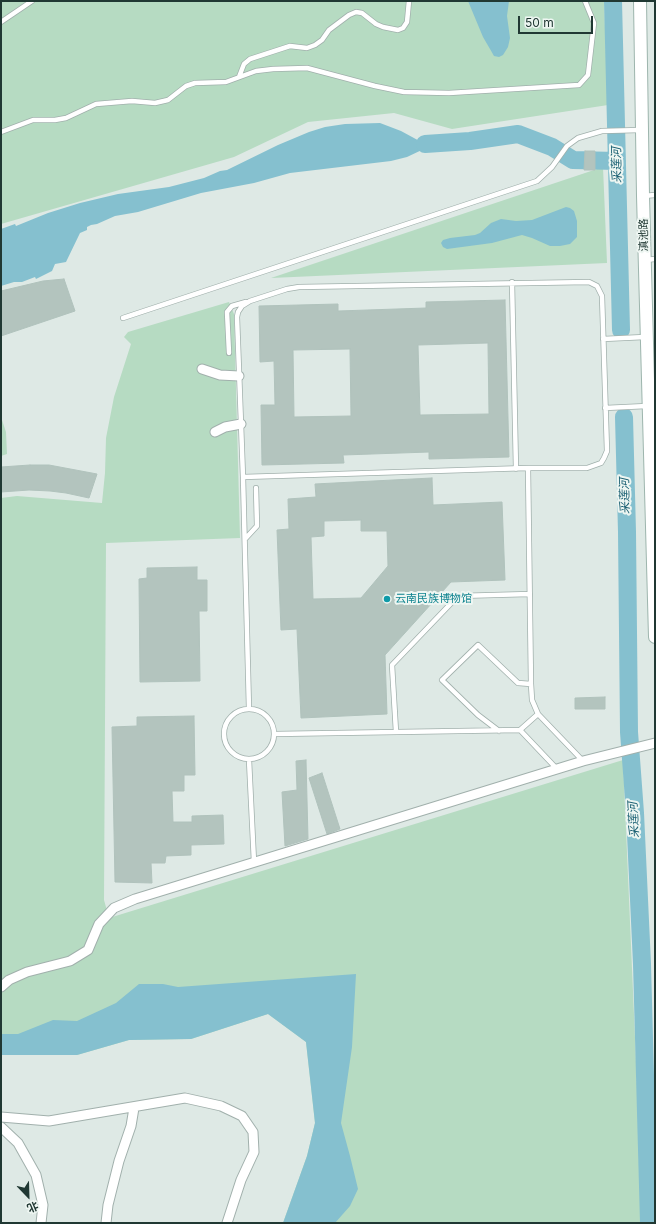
<!DOCTYPE html>
<meta charset="utf-8">
<style>
body{margin:0}
#map{position:relative;width:656px;height:1224px;overflow:hidden;background:#dee9e5;font-family:Inter,"Noto Sans SC",sans-serif}
canvas{display:block}
.frame{position:absolute;inset:0;border:2px solid #203833;pointer-events:none}
.north{position:absolute;left:8px;top:1176px;width:40px;height:40px;-webkit-text-stroke:3px #eef6f2;paint-order:stroke;rotate:157deg;font-size:11px;font-weight:700;line-height:16px;text-align:center;color:#203833}
.north::after{content:'';display:block;margin:auto;width:14px;height:18px;background:#203833;clip-path:polygon(50% 0,100% 100%,50% 72%,0 100%)}
.scale{position:absolute;left:518px;top:16px;width:75px;height:18px;box-sizing:border-box;border:2px solid #203833;border-top:0;padding-left:5px;font-size:12px;line-height:14px;white-space:nowrap;color:#203833;-webkit-text-stroke:3px #eef6f2;paint-order:stroke}
</style>
<div id="map">
<canvas width="656" height="1224"></canvas>
<div class="frame"></div>
<div class="north">北</div>
<div class="scale">50 m</div>
</div>
<script>
const ctx = document.querySelector('canvas').getContext('2d');
ctx.lineJoin = 'round';
function paint(path, color) {
  ctx.fillStyle = color;
  ctx.fill(path, 'evenodd');
}
function toPath(rows) {
  const path = new Path2D();
  for (const r of rows) {
    if (r.length === 3) {
      path.moveTo(r[0] + r[2], r[1]);
      path.arc(r[0], r[1], r[2], 0, 2 * Math.PI);
      continue;
    }
    path.moveTo(r[0], r[1]);
    for (let i = 2; i < r.length; i += 2) path.lineTo(r[i], r[i + 1]);
  }
  return path;
}
function stroke(path, color, width, dash) {
  ctx.strokeStyle = color;
  ctx.lineWidth = width;
  ctx.lineCap = dash ? 'butt' : 'round';
  ctx.setLineDash(dash || []);
  ctx.stroke(path);
}
function label(font, color, halo, rows, align = 'center') {
  ctx.font = font + ' Inter,"Noto Sans SC",sans-serif';
  ctx.lineWidth = 4;
  ctx.setLineDash([]);
  ctx.textBaseline = 'middle';
  ctx.strokeStyle = halo;
  ctx.fillStyle = color;
  for (const [text, x, y, turn = 0] of rows) {
    ctx.save();
    ctx.translate(x, y);
    ctx.rotate((+turn || 0) * Math.PI / 180);
    ctx.textAlign = isNaN(turn) ? turn : align;
    if (halo) ctx.strokeText(text, 0, 0);
    ctx.fillText(text, 0, 0);
    ctx.restore();
  }
}
const green = toPath([
 [1,1,604,1,608,105,452,129,394,113,308,122,234,157,1,224],
 [603,167,607,263,271,278],
 [229,302,234,314,240,538,106,543,104,900,109,918,623,760,643,1223,283,1223,307,1156,315,1123,306,1042,268,1014,191,1039,129,1040,77,1055,1,1055,1,498,17,496,102,503,105,473,106,438,114,397,131,344,124,337,128,332],
 [1,417,6,432,7,454,1,456]
]);
const water = toPath([
 [468,1,509,1,507,16,510,38,508,47,503,55,499,57,494,56,490,49,483,37],
 [380,123,401,131,425,144,426,148,407,157,391,161,290,173,254,183,201,193,138,212,115,216,97,224,91,225,87,227,87,230,80,233,66,262,55,264,52,271,36,279,35,277,22,282,14,282,1,286,1,229,15,224,16,226,48,213,80,203,118,194,169,187,204,178,220,171,227,170,278,145,309,132,325,127,345,124],
 [566,207,570,208,574,211,577,221,577,237,570,244,560,246,550,246,532,238,522,235,492,243,447,249,443,247,441,243,443,240,450,238,475,235,480,233,491,223,501,219,516,221,532,220],
 [356,974,352,1047,341,1123,350,1156,358,1189,350,1206,335,1223,283,1223,307,1156,315,1123,306,1042,268,1014,191,1039,129,1040,77,1055,1,1055,1,1034,18,1034,53,1020,77,1021,116,1003,139,984,163,984,178,987]
]);
const river = toPath([
 [613,1,621,330],
 [425,144,470,141,518,134,552,147,573,160,617,161],
 [624,417,627,532,629,732,635,813,642,964,649,1223]
]);
const building = toPath([
 [585,151,595,151,595,170,584,170,585,151],
 [64,279,75,311,1,336,1,291,43,281,64,279],
 [505,300,509,457,429,459,429,452,343,455,344,463,262,465,261,405,275,405,274,361,260,362,259,306,338,304,338,311,426,308,426,302,505,300],
 [488,343,489,414,420,415,418,345,488,343],
 [350,349,351,416,294,417,293,350,350,349],
 [30,465,49,465,97,474,89,498,66,493,50,491,29,490,1,492,1,467,30,465],
 [432,478,433,505,502,502,505,580,451,582,385,655,387,714,301,718,297,629,281,630,277,530,289,529,288,499,316,497,315,484,432,478],
 [361,520,361,531,387,531,388,566,361,598,313,599,311,537,324,536,324,521,361,520],
 [197,567,197,580,207,580,207,611,199,611,200,681,140,682,139,579,147,578,147,568,197,567],
 [605,697,605,709,575,709,575,698,605,697],
 [194,716,195,775,184,775,184,791,172,791,173,822,192,822,192,816,223,815,224,844,191,845,191,855,166,856,165,863,151,863,152,883,115,882,112,727,137,726,137,717,194,716],
 [306,760,308,839,285,846,282,792,297,790,296,761,306,760],
 [322,773,340,829,327,834,309,778,322,773]
]);
const lane = toPath([
 [1,22,32,1],
 [239,77,244,64,250,59,290,46,307,48,315,45,322,40,329,30,349,15,356,12,362,13,376,24,383,27,398,30,403,28,407,22,409,1],
 [1,132,33,120,55,120,66,118,96,104,132,101,155,103,168,100,186,86,195,83,226,82,256,71,273,69,307,68,375,86,404,92,449,93,579,85,588,75,594,23,585,1],
 [643,196,655,195],
 [645,260,655,259],
 [512,282,516,469],
 [123,318,537,181,552,167,567,146,578,138,602,131,641,130],
 [603,339,645,337],
 [229,353,227,312,232,306,246,302],
 [605,408,647,406],
 [243,477,237,317,238,312,242,306,250,301,287,289,299,287,589,282,597,286,602,296,607,451,604,458,601,463,587,468,528,468],
 [245,539,257,526,256,488],
 [249,734,25],
 [249,709,243,477,528,468,531,684,532,700,538,714,520,730,275,734],
 [538,714,583,761],
 [520,730,557,769],
 [499,731,478,715,442,680,478,645,518,683,531,684],
 [396,732,392,665,458,596,530,594],
 [249,760,254,862]
]);
const street = toPath([
 [202,369,220,375,239,376],
 [215,432,225,427,241,424],
 [1,987,9,980,27,972,70,961,88,950,99,924,114,908,135,899,583,761,655,743],
 [1,1117,49,1121,185,1098,221,1106,242,1116,253,1132,254,1152,241,1180,227,1223],
 [1,1127,18,1143,36,1175,43,1205,41,1223],
 [106,1223,108,1205,119,1161,131,1126,134,1108]
]);
const secondary = toPath([
 [640,1,643,196,655,637]
]);
const markers = [
 [387,599,4,"#0f9aa8"]
];
const streetNames = [
 ["滇池路",644,235,-91]
];
const cultureNames = [
 ["云南民族博物馆",395,599]
];
const waterNames = [
 ["采莲河",617,165,-91],
 ["采莲河",625,496,-91],
 ["采莲河",634,820,-93]
];
paint(green, '#b6dbc2');
paint(water, '#85c0cf');
stroke(river, '#85c0cf', 18);
paint(building, '#b3c4be');
stroke(building, '#b0c2bc', 1);
stroke(lane, '#a1b0ac', 6);
stroke(street, '#a1b0ac', 11);
stroke(secondary, '#9db5ad', 14);
stroke(lane, '#fff', 4.5);
stroke(street, '#fff', 9);
stroke(secondary, '#fff', 12);
for (const [x, y, r, color] of markers) {
  const dot = new Path2D();
  dot.arc(x, y, r, 0, 2 * Math.PI);
  ctx.fillStyle = color;
  ctx.fill(dot);
  stroke(dot, '#eef6f2', 1.5);
}
label('11px', '#203833', '#eef6f2', streetNames);
label('11px', '#0d838f', '#eef6f2', cultureNames, 'left');
label('italic 12px', '#1b6073', '#eef6f2', waterNames);
</script>
